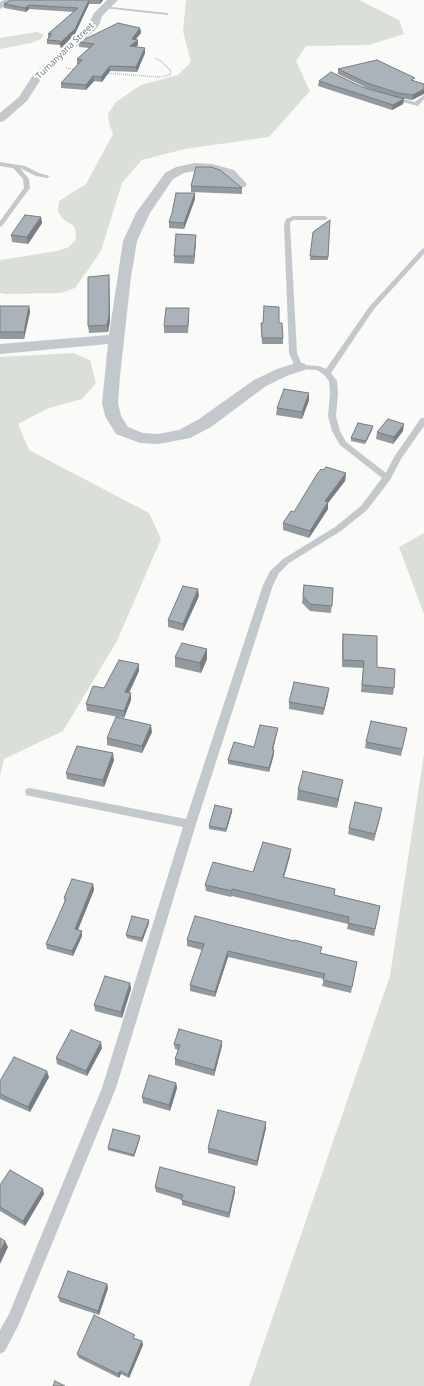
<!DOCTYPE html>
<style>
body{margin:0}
canvas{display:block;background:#fafaf8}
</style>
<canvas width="424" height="1386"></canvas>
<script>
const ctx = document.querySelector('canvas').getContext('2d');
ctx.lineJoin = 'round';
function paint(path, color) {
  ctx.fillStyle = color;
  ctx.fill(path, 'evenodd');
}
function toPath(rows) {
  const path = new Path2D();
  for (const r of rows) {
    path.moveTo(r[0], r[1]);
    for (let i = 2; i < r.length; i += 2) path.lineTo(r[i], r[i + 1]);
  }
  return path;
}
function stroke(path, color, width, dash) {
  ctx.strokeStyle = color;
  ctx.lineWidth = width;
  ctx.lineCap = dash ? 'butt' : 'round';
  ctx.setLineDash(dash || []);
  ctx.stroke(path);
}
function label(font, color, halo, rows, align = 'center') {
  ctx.font = font + ' "Open Sans",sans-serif';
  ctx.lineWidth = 4;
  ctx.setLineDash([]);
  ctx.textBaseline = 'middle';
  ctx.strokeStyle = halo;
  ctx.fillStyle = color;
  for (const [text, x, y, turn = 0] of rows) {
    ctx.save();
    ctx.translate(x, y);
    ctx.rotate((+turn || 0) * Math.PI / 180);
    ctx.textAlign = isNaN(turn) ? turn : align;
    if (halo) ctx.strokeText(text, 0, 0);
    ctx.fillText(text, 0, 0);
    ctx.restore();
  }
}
const green = toPath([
 [186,0,359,0,399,20,404,34,369,45,306,46,296,61,310,91,269,137,185,149,142,160,122,183,101,251,75,288,61,293,6,294,0,293,0,260,57,251,69,247,76,239,75,227,63,219,58,212,59,201,86,184,113,134,109,123,108,114,116,102,141,85,178,75,191,62,183,31],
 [37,32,44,35,41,39,31,43,0,49,0,38],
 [73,353,90,360,96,383,82,399,49,408,18,424,29,450,149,513,161,539,117,641,63,731,4,759,0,776,0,357],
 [424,533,424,614,399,547],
 [424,754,424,1386,249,1386,390,976]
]);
const path = toPath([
 [66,68,77,70],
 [105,73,159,77,170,75,171,71,161,61,155,58]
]);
const lane = toPath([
 [102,6,167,13,169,14,167,15,104,8,102,6],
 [424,95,424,99,418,106,387,98,390,96,415,102,424,95],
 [0,162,25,166,39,173,50,176,47,178,36,176,20,168,29,179,30,188,2,226,0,227,0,221,24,188,23,179,13,168,0,166,0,162],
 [293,216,325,216,328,218,325,220,294,220,291,221,290,224,297,353,302,365,319,366,326,369,369,307,422,249,424,248,424,254,374,309,331,373,337,381,338,393,336,416,340,431,346,442,386,473,394,457,421,418,424,418,424,426,401,459,390,480,367,510,341,531,289,563,279,573,273,585,196,824,116,1088,19,1324,5,1351,0,1354,0,1330,9,1314,102,1088,183,827,30,796,26,795,25,792,26,789,30,788,186,819,263,585,270,571,283,559,335,527,361,506,382,478,340,445,332,431,328,416,330,393,329,381,324,375,317,370,296,369,289,353,284,224,286,219,293,216]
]);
const street = toPath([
 [4,0,16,0,0,9,0,2,4,0],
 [107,0,118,0,102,16,100,23,96,29,41,79,27,101,4,121,0,122,0,113,19,97,33,75,88,25,94,13,107,0],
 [195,163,212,164,234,170,247,184,245,187,241,188,237,187,226,176,211,172,195,171,184,173,173,179,150,213,137,241,131,277,120,376,118,403,121,416,128,427,143,433,158,434,179,430,199,419,254,380,277,369,299,362,305,364,307,367,305,370,289,375,266,386,211,427,190,438,158,444,140,443,116,434,105,416,102,403,108,344,0,354,0,344,109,335,123,241,136,213,165,173,176,167,195,163]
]);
const wall = toPath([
 [11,0,103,0,100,4,89,4,75,34,61,48,60,45,47,44,47,40,48,38,48,34,74,12,29,9,26,12,4,8,4,4],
 [140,28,141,33,135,40,138,45,136,47,145,53,137,72,110,71,102,82,94,81,86,90,61,88,61,83,78,64,77,64,77,59,89,48,79,47,79,42],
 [338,69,414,81,424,84,412,100,400,98,404,99,403,104,392,110,318,86,319,81,362,87,389,95,367,88,338,74],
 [191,186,242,188,242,194,191,192],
 [195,193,195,199,184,229,169,228,169,222],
 [41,217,42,223,28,244,12,242,11,235],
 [330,220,328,260,310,260,313,232],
 [196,242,194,264,174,263,174,256],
 [109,275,110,321,108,332,89,333,88,326],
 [0,306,29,306,30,312,24,339,0,339],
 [189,315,188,333,164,333,164,326],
 [261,323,283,338,283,344,262,344],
 [309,393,309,400,302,419,276,415,277,408],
 [373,426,372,430,365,444,351,441,351,438],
 [403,431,393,444,376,439,377,432],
 [346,473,345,481,328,503,328,509,309,538,283,530,283,523,294,512],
 [304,585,333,588,331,613,310,611,302,603],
 [199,596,183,631,168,627,168,620],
 [343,634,377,667,394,688,393,695,361,692,363,668,342,667,342,641],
 [207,649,207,659,201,673,175,667,175,657],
 [139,671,129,693,131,693,131,700,124,718,87,711,86,704,104,688],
 [328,695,323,715,289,709,289,702],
 [278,728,277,732,273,750,274,754,269,772,228,764,228,760,254,747],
 [407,728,401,756,365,748,366,742],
 [152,732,142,753,107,745,107,738],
 [114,760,104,787,67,779,66,773],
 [343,780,341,789,337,808,297,800,298,790],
 [232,809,232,812,226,832,209,829,209,826],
 [381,815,374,841,348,834,349,828],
 [290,856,284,877,335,889,334,895,380,906,374,936,347,929,348,924,232,896,231,897,206,891,205,885,253,872],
 [93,884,94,890,78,930,82,931,82,936,73,956,47,949,46,944,65,903,64,898],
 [149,923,142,942,127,938,126,935],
 [187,940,321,953,357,962,351,993,322,986,324,979,228,957,215,997,190,991,190,985,202,950,187,946],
 [130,983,131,989,122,1018,95,1011,94,1005],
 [174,1044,222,1046,214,1076,175,1065,175,1059,178,1050,175,1049],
 [102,1048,87,1076,57,1064,56,1058],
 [49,1077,30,1112,0,1099,0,1081],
 [176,1083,177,1088,170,1111,143,1103,142,1097],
 [266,1128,257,1166,208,1153,208,1148],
 [140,1138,134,1157,108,1150,108,1148],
 [0,1185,44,1194,25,1226,0,1211],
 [155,1187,235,1192,229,1218,182,1205,182,1200,156,1192],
 [107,1284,108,1288,99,1315,60,1302,58,1297],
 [136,1339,142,1341,143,1345,129,1378,121,1374,119,1378,79,1358,77,1354]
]);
const shadedWall = toPath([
 [89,0,89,4,75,34,61,48,60,43],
 [100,0,103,0,100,4],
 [29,5,29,9,26,12,25,8],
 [140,28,141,33,132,44,132,39],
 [138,40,138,45,131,51,130,46],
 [145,48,145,53,137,72,136,67],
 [110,66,110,71,102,82,101,77],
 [93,76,94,81,86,90,86,85],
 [424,89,424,94,412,100,413,95],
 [404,99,403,104,392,110,393,105],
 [195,193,195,199,184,229,184,223],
 [41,217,42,223,28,244,27,237],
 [196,235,196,242,194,264,194,256],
 [109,275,110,321,108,332,107,325],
 [29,306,30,312,24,339,24,332],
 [309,393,309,400,302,419,302,412],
 [404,424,403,431,393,444,394,437],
 [373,426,372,430,365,444,366,441],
 [346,473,345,481,328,503,328,509,309,538,310,531,325,501],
 [198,589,199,596,183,631,183,624],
 [207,649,207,659,201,673,200,663],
 [139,664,139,671,126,699,125,692],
 [329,688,328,695,323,715,324,708],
 [131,693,131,700,124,718,124,711],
 [151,725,152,732,142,753,142,746],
 [278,728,277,732,272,754,272,750],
 [274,750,274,754,269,772,269,768],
 [113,753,114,760,104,787,103,780],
 [343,780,341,789,337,808,338,799],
 [232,809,232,812,226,832,226,829],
 [291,849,290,856,282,883,283,877],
 [93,884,94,890,76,934,75,929],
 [149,920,149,923,142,942,142,938],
 [82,931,82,936,73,956,72,951],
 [228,951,228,957,215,997,215,992],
 [130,983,131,989,122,1018,121,1012],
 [222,1041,222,1046,214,1076,214,1070],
 [101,1042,102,1048,87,1076,86,1071],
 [47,1071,49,1077,30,1112,28,1107],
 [176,1083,177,1088,170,1111,169,1105],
 [266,1122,266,1128,257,1166,257,1161],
 [140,1136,140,1138,134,1157,134,1155],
 [235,1187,235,1192,229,1218,229,1213],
 [43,1189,44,1194,25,1226,23,1221],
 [5,1241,8,1247,0,1264,0,1252],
 [107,1284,108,1288,99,1315,98,1311],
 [142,1341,143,1345,129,1378,128,1375],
 [120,1371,121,1374,119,1378,118,1374]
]);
const building = toPath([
 [11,0,89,0,75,29,60,43,60,41,47,40,52,34,48,34,78,8,29,5,25,8,4,4,11,0],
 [118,23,140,28,132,39,138,40,130,46,145,48,136,67,110,66,101,77,93,76,86,85,61,83,82,60,77,59,94,44,79,42,118,23],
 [377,60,415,78,411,80,424,84,424,89,413,95,398,93,367,83,338,69,377,60],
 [331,72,362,87,404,99,393,105,319,81,331,72],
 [196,167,211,167,220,170,242,188,191,186,196,167],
 [176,193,195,193,184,223,169,222,172,213,176,193],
 [25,215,41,217,27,237,11,235,25,215],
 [330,220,328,257,310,256,313,232,330,220],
 [176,234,196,235,194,256,174,256,176,234],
 [109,275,109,315,107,325,88,326,88,277,109,275],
 [0,306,29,306,24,332,0,332,0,306],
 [264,306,279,307,279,323,282,323,283,338,262,338,261,323,263,323,264,306],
 [166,308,189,308,188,326,164,326,166,308],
 [284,389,309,393,302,412,277,408,284,389],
 [388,419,404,424,394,437,377,432,388,419],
 [358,423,373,426,366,441,351,438,358,423],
 [326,467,346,473,325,501,328,502,310,531,283,523,291,511,294,512,317,474,321,469,323,470,326,467],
 [304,585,333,588,332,606,310,604,303,596,304,585],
 [183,586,198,589,183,624,168,620,183,586],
 [343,634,377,636,377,667,395,669,394,688,362,685,364,661,343,660,343,634],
 [182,643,207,649,200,663,175,657,182,643],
 [119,660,139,664,125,692,131,693,124,711,86,704,93,686,104,688,119,660],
 [294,682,329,688,324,708,289,702,294,682],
 [116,717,151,725,142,746,107,738,116,717],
 [371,721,407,728,402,749,366,742,371,721],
 [260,725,278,728,272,750,274,750,269,768,228,760,234,742,254,747,260,725],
 [77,746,113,753,103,780,66,773,77,746],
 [303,771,343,780,338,799,298,790,303,771],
 [355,802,382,808,375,834,349,828,355,802],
 [215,805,232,809,226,829,209,826,215,805],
 [263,842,291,849,283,877,335,889,334,895,380,906,375,929,348,923,349,917,232,889,232,891,205,885,213,862,253,872,263,842],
 [72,879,93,884,75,929,82,931,72,951,46,944,66,899,64,898,72,879],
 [132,916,149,920,142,938,126,935,132,916],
 [195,916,294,941,294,940,322,947,320,953,357,962,352,987,323,980,325,974,228,951,215,992,190,985,204,944,187,940,195,916],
 [105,976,130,983,121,1012,94,1005,105,976],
 [179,1029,222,1041,214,1070,175,1059,180,1045,174,1044,179,1029],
 [71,1030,101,1042,86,1071,56,1058,71,1030],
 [14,1057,47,1071,28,1107,0,1094,0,1081,14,1057],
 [149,1075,176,1083,169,1105,142,1097,149,1075],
 [218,1110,266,1122,257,1161,208,1148,218,1110],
 [113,1129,140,1136,134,1155,108,1148,113,1129],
 [160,1167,235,1187,229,1213,181,1200,183,1195,155,1187,160,1167],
 [10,1170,43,1189,23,1221,0,1207,0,1185,10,1170],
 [0,1238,5,1241,0,1252,0,1238],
 [68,1271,107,1284,98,1311,58,1297,68,1271],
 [94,1315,135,1335,133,1338,142,1341,128,1375,120,1371,118,1374,77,1354,94,1315],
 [55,1381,65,1386,53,1386,55,1381]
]);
const farStreetnames = [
 ["Tumanyana Street",65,51,-44]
];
paint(green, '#dadfd7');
stroke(path, '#bbbfc2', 1.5, [1, 1]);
paint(lane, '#c3c8cc');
paint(street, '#c3c8cc');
paint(wall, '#929a9f');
paint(shadedWall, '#777d82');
paint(building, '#aab3b9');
stroke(building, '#777d82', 1);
label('9px', '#657683', '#fff', farStreetnames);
</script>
